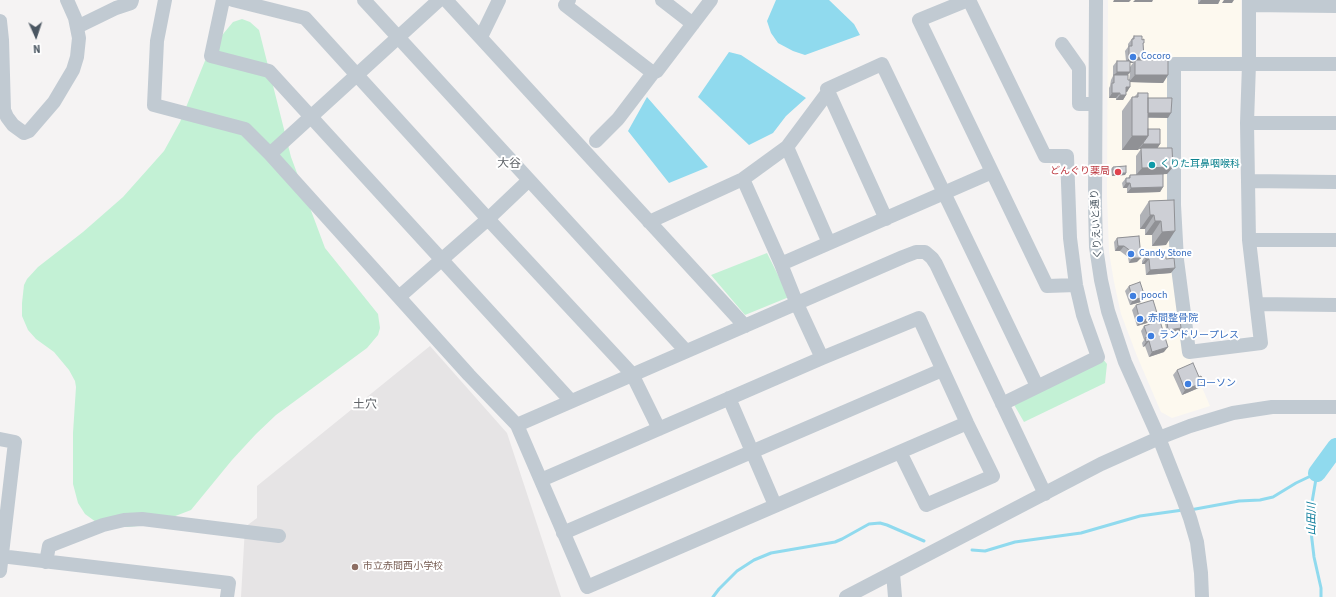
<!DOCTYPE html>
<meta charset="utf-8">
<style>
body{margin:0}
#map{position:relative;width:1336px;height:597px;overflow:hidden;background:#f5f3f3;font-family:"Source Sans 3",sans-serif}
canvas{display:block}
.north{position:absolute;left:16px;top:16px;width:40px;height:40px;-webkit-text-stroke:3px #fff;paint-order:stroke;rotate:177deg;font-size:11px;font-weight:700;line-height:16px;text-align:center;color:#4a5661}
.north::after{content:'';display:block;margin:auto;width:14px;height:18px;background:#4a5661;clip-path:polygon(50% 0,100% 100%,50% 72%,0 100%)}
</style>
<div id="map">
<canvas width="1336" height="597"></canvas>
<div class="north">N</div>
</div>
<script>
const ctx = document.querySelector('canvas').getContext('2d');
ctx.lineJoin = 'round';
function paint(path, color) {
  ctx.fillStyle = color;
  ctx.fill(path, 'evenodd');
}
function toPath(rows) {
  const path = new Path2D();
  for (const r of rows) {
    path.moveTo(r[0], r[1]);
    for (let i = 2; i < r.length; i += 2) path.lineTo(r[i], r[i + 1]);
  }
  return path;
}
function stroke(path, color, width, dash) {
  ctx.strokeStyle = color;
  ctx.lineWidth = width;
  ctx.lineCap = dash ? 'butt' : 'round';
  ctx.setLineDash(dash || []);
  ctx.stroke(path);
}
function label(font, color, halo, rows, align = 'center') {
  ctx.font = font + ' "Source Sans 3","Noto Sans JP",sans-serif';
  ctx.lineWidth = 4;
  ctx.setLineDash([]);
  ctx.textBaseline = 'middle';
  ctx.strokeStyle = halo;
  ctx.fillStyle = color;
  for (const [text, x, y, turn = 0] of rows) {
    ctx.save();
    ctx.translate(x, y);
    ctx.rotate((+turn || 0) * Math.PI / 180);
    ctx.textAlign = isNaN(turn) ? turn : align;
    if (halo) ctx.strokeText(text, 0, 0);
    ctx.fillText(text, 0, 0);
    ctx.restore();
  }
}
const commercial = toPath([
 [1108,0,1241,0,1241,56,1238,59,1171,59,1172,257,1185,357,1189,357,1210,406,1172,418,1161,412,1137,356,1121,314,1114,282,1109,252,1107,195]
]);
const education = toPath([
 [430,346,507,433,561,597,241,597,245,527,257,518,257,486]
]);
const green = toPath([
 [242,19,250,22,259,30,291,157,325,248,378,314,380,328,378,335,367,348,276,415,256,434,232,460,191,510,152,525,127,527,96,522,85,514,78,503,73,484,73,433,76,387,75,381,69,370,54,352,36,339,28,330,22,316,22,303,24,285,27,279,38,267,83,232,123,197,164,151,180,122,209,51,233,22],
 [767,253,789,297,745,315,711,275],
 [1103,359,1107,364,1105,383,1024,422,1013,403]
]);
const water = toPath([
 [776,0,829,0,854,24,860,35,805,55,793,51,778,43,771,33,767,21],
 [729,52,741,55,806,98,786,116,773,133,749,145,698,97],
 [647,97,708,167,669,183,628,131]
]);
const stream = toPath([
 [1317,473,1311,508,1310,523,1314,557,1321,588,1321,597],
 [1190,510,1239,501,1260,500,1273,497,1296,483,1317,473],
 [972,550,985,551,1015,542,1081,533,1140,516,1183,510],
 [713,597,719,589,737,571,754,560,771,553,835,542,842,539,869,524,880,523,887,525,924,541]
]);
const river = toPath([
 [1317,473,1336,447]
]);
const minor = toPath([
 [165,0,157,41,154,105,245,129,270,154,469,375,517,425,587,587,967,423],
 [223,0,211,56,269,71,571,401],
 [233,0,305,18,488,219,632,374,659,429],
 [364,0,686,351],
 [446,0,745,326],
 [569,0,565,5,653,73,657,71,711,0],
 [662,0,693,24],
 [968,0,919,20,1047,286,1076,285],
 [969,0,1045,156,1067,156,1070,238,1076,285,1083,315,1098,357,1002,404],
 [1096,0,1095,205,1096,247,1101,280,1108,311,1125,362,1159,438,1183,499,1190,518,1197,542,1201,573,1202,597],
 [1249,0,1249,64,1247,123,1249,240,1261,343,1189,352,1177,260,1174,205,1174,64,1336,64],
 [1249,5,1336,6],
 [0,21,2,40,4,110,7,117,13,125,24,133,29,131,54,102,73,70,77,57,79,38,75,18,67,0],
 [77,27,116,8,131,3,132,0],
 [481,37,499,0],
 [1062,44,1079,68,1079,104,1095,104],
 [1247,123,1336,123],
 [596,141,618,119,653,73],
 [787,147,828,92],
 [270,154,439,0],
 [743,179,781,264,797,304,822,358],
 [1248,181,1336,182],
 [886,219,827,89,882,64,1037,386],
 [649,222,743,179,787,147,829,243],
 [1249,240,1336,240],
 [781,264,992,172],
 [399,297,488,219,529,180],
 [1257,304,1336,305],
 [729,398,775,505],
 [517,425,903,257,916,252,925,252,932,258,936,264,1045,494],
 [0,439,15,442,0,571],
 [541,480,822,358,919,318,967,423,993,476,926,505,900,452],
 [563,533,942,370],
 [0,556,229,583,227,597],
 [46,562,49,546,103,525,124,520,142,519,279,536],
 [893,573,895,597],
 [846,597,1101,464,1159,438,1190,426,1233,413,1272,407,1336,407]
]);
const wall = toPath([
 [1198,0,1220,0,1218,4,1198,4],
 [1134,36,1142,40,1143,44,1144,57,1142,60,1168,75,1163,83,1130,82,1127,92,1126,92,1126,95,1123,100,1116,100,1116,98,1109,98,1109,88,1110,86,1111,80,1113,76,1113,66,1117,61,1126,61,1125,51,1128,47,1128,44],
 [1130,63,1133,63,1130,67],
 [1130,73,1129,80,1128,80,1128,75],
 [1138,93,1148,98,1168,118,1148,118,1148,129,1160,144,1157,148,1173,167,1167,174,1136,175,1136,156,1141,149,1139,149,1139,148,1138,150,1122,150,1122,111,1132,97,1134,97],
 [1113,167,1126,173,1125,175,1112,176,1111,169],
 [1130,175,1163,187,1160,192,1127,193,1127,188,1123,188,1122,183,1126,178,1128,178],
 [1174,200,1166,245,1152,246,1152,235,1145,235,1145,229,1140,229,1140,215,1149,201],
 [1139,236,1137,262,1129,263,1128,257,1120,251,1115,251,1114,242,1117,238],
 [1149,253,1155,256,1166,259,1171,273,1146,275,1145,264,1142,264,1142,261,1145,256,1147,256],
 [1129,286,1145,297,1141,302,1130,305,1125,291],
 [1136,305,1154,318,1150,319,1147,323,1137,326,1132,310],
 [1167,321,1181,328,1180,331,1167,332,1165,324],
 [1144,326,1164,352,1149,357,1145,346,1143,347,1142,343,1144,340,1141,331],
 [1177,370,1199,377,1204,382,1201,387,1182,395,1173,375]
]);
const shadedWall = toPath([
 [1114,0,1131,0,1129,2,1113,2],
 [1135,0,1153,0,1152,2,1133,2],
 [1201,0,1220,0,1218,4,1198,4],
 [1224,0,1234,0,1232,3,1222,3],
 [1144,57,1140,62,1135,60,1133,63,1126,63,1129,58],
 [1117,72,1130,72,1126,77,1114,75],
 [1135,75,1168,75,1163,83,1129,82],
 [1126,87,1130,87,1127,92,1123,92],
 [1112,93,1120,93,1116,98,1109,98],
 [1120,95,1126,95,1123,100,1116,100],
 [1146,113,1171,113,1168,118,1143,117],
 [1132,136,1148,136,1138,150,1122,150],
 [1143,144,1160,144,1157,149,1139,149],
 [1173,167,1167,174,1136,175,1142,168],
 [1113,173,1126,173,1125,175,1112,176],
 [1126,183,1130,183,1127,188,1123,188],
 [1163,187,1160,192,1127,193,1131,188],
 [1150,215,1154,215,1145,229,1140,229],
 [1155,221,1161,221,1152,235,1145,235],
 [1175,231,1166,245,1152,246,1162,232],
 [1118,246,1124,246,1120,251,1115,251],
 [1132,258,1141,258,1137,262,1129,263],
 [1146,259,1149,259,1145,264,1142,264],
 [1175,268,1171,273,1146,275,1150,270],
 [1145,297,1141,302,1130,305,1133,300],
 [1157,313,1154,318,1150,319,1147,323,1137,326,1140,321,1150,315],
 [1181,328,1180,331,1167,332,1168,330],
 [1149,341,1145,346,1143,347,1146,342],
 [1168,347,1164,352,1149,357,1152,352],
 [1204,382,1201,387,1182,395,1185,390]
]);
const building = toPath([
 [1134,36,1142,36,1142,40,1144,39,1144,43,1143,43,1144,57,1129,58,1129,46,1132,46,1132,39,1134,39,1134,36],
 [1135,60,1168,60,1168,75,1135,75,1135,60],
 [1117,61,1130,61,1130,72,1117,72,1117,61],
 [1114,75,1128,75,1128,80,1130,80,1130,87,1126,87,1126,95,1120,95,1120,93,1112,93,1112,83,1114,83,1114,75],
 [1138,93,1148,93,1148,136,1132,136,1132,97,1138,97,1138,93],
 [1148,98,1172,98,1171,113,1148,113,1148,98],
 [1148,129,1160,129,1160,144,1143,144,1143,143,1148,136,1148,129],
 [1141,148,1172,148,1173,167,1142,168,1141,148],
 [1126,166,1126,173,1113,173,1113,167,1126,166],
 [1163,174,1163,187,1131,188,1130,183,1126,183,1126,178,1130,178,1130,175,1163,174],
 [1174,200,1175,231,1162,232,1161,221,1155,221,1154,215,1150,215,1149,201,1174,200],
 [1139,236,1141,258,1132,258,1132,252,1124,246,1118,246,1117,238,1139,236],
 [1154,252,1155,256,1166,255,1166,259,1174,258,1175,268,1150,270,1149,259,1146,259,1145,256,1149,256,1149,253,1154,252],
 [1140,282,1145,297,1133,300,1129,286,1140,282],
 [1153,300,1157,313,1150,315,1151,318,1140,321,1136,305,1153,300],
 [1180,320,1181,328,1168,330,1167,321,1180,320],
 [1160,321,1168,347,1152,352,1149,341,1146,342,1145,338,1148,337,1144,326,1160,321],
 [1193,363,1199,377,1201,376,1204,382,1185,390,1177,370,1193,363]
]);
const markers = [
 [1133,57,4,"#3f7fe0"],
 [1152,165,4,"#0f9aa8"],
 [1118,172,4,"#e0444e"],
 [1131,254,4,"#3f7fe0"],
 [1133,296,4,"#3f7fe0"],
 [1140,319,4,"#3f7fe0"],
 [1151,336,4,"#3f7fe0"],
 [1188,384,4,"#3f7fe0"],
 [355,567,4,"#8d6e63"]
];
const shopNames = [
 ["Cocoro",1141,57],
 ["Candy Stone",1139,254],
 ["pooch",1141,296],
 ["赤間整骨院",1148,319],
 ["ランドリープレス",1159,336],
 ["ローソン",1196,384]
];
const cultureNames = [
 ["くりた耳鼻咽喉科",1160,165]
];
const healthNames = [
 ["どんぐり薬局",1110,172]
];
const streetNames = [
 ["くりえいと通り",1097,224,-93]
];
const educationNames = [
 ["市立赤間西小学校",363,567]
];
const waterNames = [
 ["山田川",1313,519,-90]
];
const quarterNames = [
 ["大谷",509,164],
 ["土穴",365,405]
];
paint(commercial, '#fdf9ef');
paint(education, '#e6e4e5');
paint(green, '#c3f1d5');
paint(water, '#90daee');
stroke(stream, '#90daee', 3);
stroke(river, '#90daee', 18);
stroke(minor, '#c1cad2', 14);
paint(wall, '#b0b2b7');
paint(shadedWall, '#909195');
paint(building, '#cdcfd5');
stroke(building, '#909195', 1);
for (const [x, y, r, color] of markers) {
  const dot = new Path2D();
  dot.arc(x, y, r, 0, 2 * Math.PI);
  ctx.fillStyle = color;
  ctx.fill(dot);
  stroke(dot, '#fff', 1.5);
}
label('10px', '#366cbe', '#fff', shopNames, 'left');
label('10px', '#0d838f', '#fff', cultureNames, 'left');
label('10px', '#be3a42', '#fff', healthNames, 'right');
label('10px', '#4a5661', '#fff', streetNames);
label('10px', '#785e54', '#fff', educationNames, 'left');
label('italic 11px', '#0c7c9b', '#fff', waterNames);
label('12px', '#5f6368', '#fff', quarterNames);
</script>
